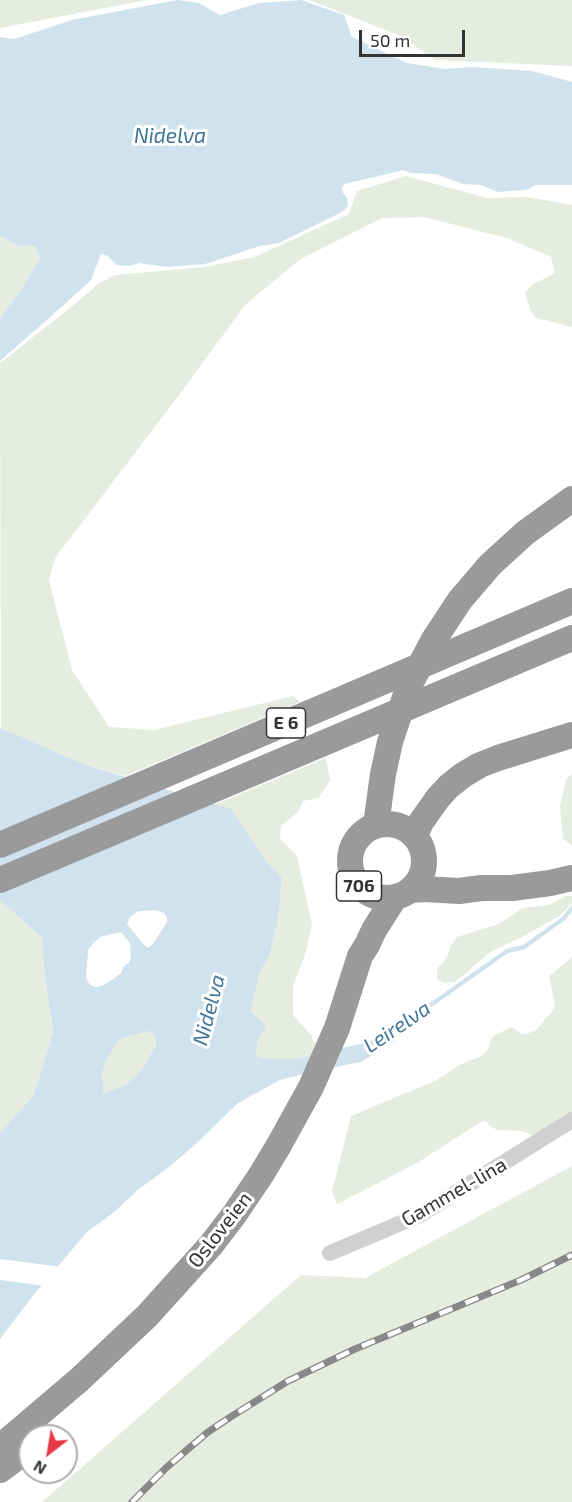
<!DOCTYPE html>
<style>
body{margin:0}
#map{position:relative;width:572px;height:1502px;overflow:hidden;background:#fff;font-family:"Exo 2",sans-serif}
canvas{display:block}
.north{position:absolute;left:18px;top:1424px;width:60px;height:60px;box-sizing:border-box;background:#fff;border:2px solid #adadad;border-radius:50%;rotate:211deg;font-size:16px;font-weight:700;line-height:24px;text-align:center;color:#333}
.north::after{content:'';display:block;margin:auto;width:21px;height:27px;background:#e63946;clip-path:polygon(50% 0,100% 100%,50% 72%,0 100%)}
.scale{position:absolute;left:359px;top:30px;width:106px;height:27px;box-sizing:border-box;border:3px solid #333;border-top:0;padding-left:8px;font-size:18px;line-height:21px;white-space:nowrap;color:#333;-webkit-text-stroke:4px #fff;paint-order:stroke}
</style>
<div id="map">
<canvas width="572" height="1502"></canvas>
<div class="north">N</div>
<div class="scale">50 m</div>
</div>
<script>
const ctx = document.querySelector('canvas').getContext('2d');
ctx.lineJoin = 'round';
function paint(path, color) {
  ctx.fillStyle = color;
  ctx.fill(path, 'evenodd');
}
function toPath(rows) {
  const path = new Path2D();
  for (const r of rows) {
    if (r.length === 3) {
      path.moveTo(r[0] + r[2], r[1]);
      path.arc(r[0], r[1], r[2], 0, 2 * Math.PI);
      continue;
    }
    path.moveTo(r[0], r[1]);
    for (let i = 2; i < r.length; i += 2) path.lineTo(r[i], r[i + 1]);
  }
  return path;
}
function stroke(path, color, width, dash) {
  ctx.strokeStyle = color;
  ctx.lineWidth = width;
  ctx.lineCap = dash ? 'butt' : 'round';
  ctx.setLineDash(dash || []);
  ctx.stroke(path);
}
function label(font, color, halo, rows, align = 'center') {
  ctx.font = font + ' "Exo 2",sans-serif';
  ctx.lineWidth = 6;
  ctx.setLineDash([]);
  ctx.textBaseline = 'middle';
  ctx.strokeStyle = halo;
  ctx.fillStyle = color;
  for (const [text, x, y, turn = 0] of rows) {
    ctx.save();
    ctx.translate(x, y);
    ctx.rotate((+turn || 0) * Math.PI / 180);
    ctx.textAlign = isNaN(turn) ? turn : align;
    if (halo) ctx.strokeText(text, 0, 0);
    ctx.fillText(text, 0, 0);
    ctx.restore();
  }
}
const green = toPath([
 [0,0,147,0,0,28],
 [309,0,572,0,572,66,435,60,401,36],
 [406,176,487,198,527,197,572,205,572,327,536,318,530,309,525,293,532,285,555,273,551,257,507,238,424,217,382,218,299,260,245,305,179,395,55,558,49,580,72,670,109,727,154,730,293,696,300,702,125,776,86,765,1,730,0,363,69,309,98,284,115,275,205,267,254,257,349,214,357,191],
 [0,236,19,247,31,245,36,247,40,259,20,291,0,318],
 [326,758,330,780,319,798,303,801,299,811,281,826,280,839,297,856,312,924,306,952,293,986,293,1015,311,1035,316,1046,312,1055,295,1059,268,1059,256,1057,256,1052,258,1041,261,1033,265,1029,251,1009,260,971,269,957,278,919,282,878,267,862,252,840,216,804],
 [572,774,572,846,563,839,560,807,566,779],
 [566,896,572,896,572,903,561,915,522,937,492,951,455,982,443,983,437,979,437,969,447,957,450,947,457,937,499,924,523,908,550,905],
 [0,900,42,938,44,969,53,1032,34,1095,0,1133],
 [572,957,572,1113,533,1136,523,1131,499,1130,493,1128,484,1120,417,1163,337,1204,332,1191,351,1116,437,1080,458,1066,483,1055,487,1051,492,1037,511,1027,522,1034,527,1034,537,1029,553,1010,555,1005,549,976],
 [149,1031,154,1034,156,1042,145,1065,138,1074,125,1085,104,1094,102,1075,105,1062,114,1047,119,1040,126,1037],
 [572,1166,572,1502,42,1502,301,1275,365,1278]
]);
const water = toPath([
 [177,0,199,3,220,15,259,3,301,0,344,15,352,37,407,63,445,69,472,67,532,71,572,82,572,185,536,185,526,190,498,192,481,185,463,184,436,174,412,173,403,170,345,184,342,188,343,193,347,198,348,206,342,212,279,243,260,246,205,264,165,267,140,263,129,266,116,265,108,256,101,254,91,280,66,303,0,361,0,318,20,291,40,259,36,247,31,245,19,247,0,236,0,37,14,39,72,20],
 [0,728,86,765,231,809,267,862,282,878,278,919,269,957,260,971,251,1009,252,1012,265,1025,265,1029,261,1033,258,1041,256,1052,257,1057,268,1059,295,1059,368,1042,392,1029,395,1041,361,1062,302,1074,280,1080,238,1103,198,1142,169,1167,139,1189,113,1213,87,1232,32,1297,0,1339,0,1133,34,1095,53,1032,44,969,42,938,0,900],
 [155,910,164,913,167,918,167,922,153,944,149,947,146,947,127,924,129,918,134,914,139,911],
 [121,932,130,943,131,957,129,963,124,966,121,973,112,980,101,986,95,987,90,985,86,978,88,950,93,944,100,937],
 [149,1031,154,1034,156,1043,145,1065,138,1074,125,1085,104,1094,102,1075,105,1062,114,1047,119,1040,126,1037]
]);
const pier = toPath([
 [0,1259,62,1267,46,1286,0,1280]
]);
const stream = toPath([
 [389,1036,414,1020,428,1007,507,951,524,947,563,919,572,908]
]);
const minor = toPath([
 [330,1253,420,1215,572,1120]
]);
const highway = toPath([
 [387,861,37],
 [376,825,383,774,390,742,408,688,433,641,460,600,490,565,525,533,572,499],
 [415,836,421,822,438,798,448,787,463,775,480,765,498,758,572,735],
 [410,890,424,889,459,891,481,888,512,888,550,883,572,878],
 [0,1447,79,1380,147,1316,211,1245,234,1215,261,1175,279,1145,311,1087,337,1028,360,956,367,945,374,930,395,897],
 [0,1470,16,1458,30,1440]
]);
const rail = toPath([
 [132,1502,167,1467,208,1432,232,1416,288,1381,355,1349,521,1280,572,1255]
]);
const highwayBridge = toPath([
 [0,845,572,601],
 [0,880,572,638]
]);
const shields = [
 [286,723,39],
 [359,886,45]
];
const shieldNames = [
 ["E 6",286,723],
 ["706",359,886]
];
const streetNames = [
 ["Gammel-lina",454,1192,-30],
 ["Osloveien",220,1230,-52]
];
const waterNames = [
 ["Nidelva",170,136],
 ["Nidelva",209,1010,-75],
 ["Leirelva",397,1027,-34]
];
paint(green, '#e6ecdf');
paint(water, '#cfe2ee');
paint(pier, '#fff');
stroke(stream, '#cfe2ee', 4.5);
stroke(minor, '#d0d0d0', 16);
stroke(highway, '#9a9a9a', 26);
stroke(rail, '#888', 7);
stroke(rail, '#fff', 4.5, [14]);
stroke(highwayBridge, '#9a9a9a', 26);
for (const [x, y, w] of shields) {
  const box = new Path2D();
  box.roundRect(x - w / 2, y - 15, w, 30, 4.5);
  ctx.fillStyle = '#fff';
  ctx.fill(box);
  stroke(box, '#333', 1.5);
}
label('bold 18px', '#333', null, shieldNames);
label('20px', '#333', '#fff', streetNames);
label('italic 21px', '#3f7597', '#fff', waterNames);
</script>
